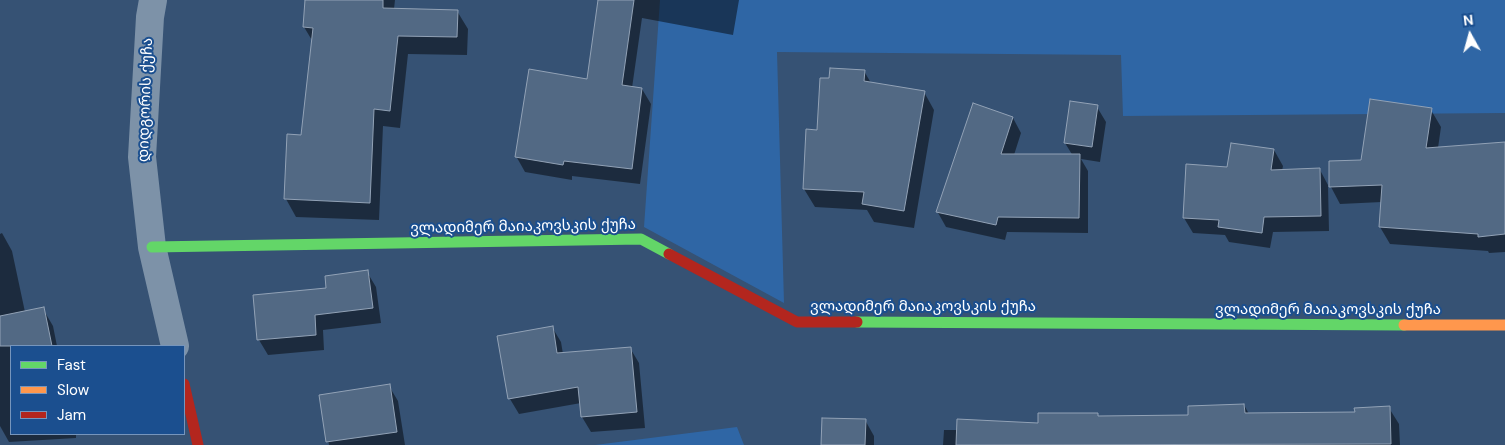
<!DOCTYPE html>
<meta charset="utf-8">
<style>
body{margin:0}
#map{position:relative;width:1505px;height:445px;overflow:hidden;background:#365274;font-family:"DM Sans",sans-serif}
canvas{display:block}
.legend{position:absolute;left:10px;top:345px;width:175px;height:90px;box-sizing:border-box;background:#1b4f8f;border:1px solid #7695bc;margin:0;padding:6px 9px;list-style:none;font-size:15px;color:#fff}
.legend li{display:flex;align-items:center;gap:10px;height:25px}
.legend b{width:25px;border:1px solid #7695bc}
.north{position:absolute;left:1445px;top:10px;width:50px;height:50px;-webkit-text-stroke:4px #1b4f8f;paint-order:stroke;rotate:353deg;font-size:14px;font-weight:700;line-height:20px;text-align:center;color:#fff}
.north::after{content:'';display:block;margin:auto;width:18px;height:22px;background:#fff;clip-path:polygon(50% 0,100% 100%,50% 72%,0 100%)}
</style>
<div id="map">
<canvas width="1505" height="445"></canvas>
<ul class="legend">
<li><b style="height:6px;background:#63d668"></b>Fast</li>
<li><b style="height:6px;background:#ff974d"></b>Slow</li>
<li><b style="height:6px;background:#b3261e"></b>Jam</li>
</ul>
<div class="north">N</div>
</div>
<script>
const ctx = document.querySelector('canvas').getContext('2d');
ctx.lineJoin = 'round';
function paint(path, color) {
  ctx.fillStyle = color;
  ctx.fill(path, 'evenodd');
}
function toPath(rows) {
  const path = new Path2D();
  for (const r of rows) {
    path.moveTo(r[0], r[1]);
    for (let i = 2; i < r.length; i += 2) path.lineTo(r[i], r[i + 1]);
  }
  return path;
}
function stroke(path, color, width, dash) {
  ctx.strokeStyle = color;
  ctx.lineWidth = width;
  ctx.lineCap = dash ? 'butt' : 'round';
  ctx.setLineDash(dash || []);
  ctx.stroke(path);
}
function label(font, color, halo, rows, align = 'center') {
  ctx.font = font + ' "DM Sans","Noto Sans Georgian",sans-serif';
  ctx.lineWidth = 4;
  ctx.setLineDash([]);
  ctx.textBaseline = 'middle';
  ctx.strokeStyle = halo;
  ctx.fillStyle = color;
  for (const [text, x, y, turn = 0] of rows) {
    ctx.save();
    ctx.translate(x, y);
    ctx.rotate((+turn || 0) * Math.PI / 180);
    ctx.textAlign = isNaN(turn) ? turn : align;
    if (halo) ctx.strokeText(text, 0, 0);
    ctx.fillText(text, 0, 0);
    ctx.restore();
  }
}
const green = toPath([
 [660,0,1505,0,1505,113,1123,116,1121,55,777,52,784,303,644,227],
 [737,427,744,445,595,445]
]);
const shadow = toPath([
 [307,0,395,0,394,9,457,11,468,29,467,55,408,54,400,128,383,126,379,220,296,217,286,199,302,136,313,42,304,27],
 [600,0,739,0,733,35,642,18,632,88,642,89,651,104,640,184,572,176,572,180,525,172,516,156,588,80],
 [864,71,871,83,924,92,934,110,914,228,874,222,867,210,815,207,804,189,830,80],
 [1097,107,1106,122,1100,162,1081,159,1088,171,1088,233,1007,232,1005,240,946,227,937,211,1013,118,1021,133,1014,155,1073,156,1065,143],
 [1431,110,1441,127,1438,148,1505,143,1505,252,1489,253,1488,251,1390,244,1380,227,1382,202,1340,204,1331,187,1362,161],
 [1274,150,1283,166,1282,171,1320,170,1328,185,1329,231,1273,232,1270,248,1229,242,1225,235,1193,233,1184,218,1228,168],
 [2,233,12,251,25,312,43,309,53,326,57,346,11,346,11,434,76,434,76,438,9,442,0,426,0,234],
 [367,272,376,287,381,323,323,330,324,350,268,355,259,340,255,296,328,289],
 [552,327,561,342,563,354,630,348,639,363,645,428,591,432,582,417,581,403,519,414,510,399,499,337],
 [389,386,398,401,405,445,329,445,320,396],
 [1244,405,1249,414,1356,413,1389,408,1399,424,1400,445,943,445,944,430,957,430,1039,424,1099,418,1190,416],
 [865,420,874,436,874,445,822,445]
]);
const building = toPath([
 [305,0,383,0,383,8,458,10,457,37,398,36,390,111,374,109,370,203,284,199,287,134,301,135,313,28,303,27,305,0],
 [598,0,634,0,622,85,642,88,632,169,564,161,563,165,515,157,529,69,587,79,598,0],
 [830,68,865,70,864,81,925,91,904,211,862,204,864,192,803,189,806,129,817,130,820,78,829,78,830,68],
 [1370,99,1432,108,1426,148,1505,142,1505,234,1478,237,1478,234,1379,227,1382,185,1329,187,1329,161,1361,160,1370,99],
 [1070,101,1098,105,1092,147,1064,143,1070,101],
 [973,103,1013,117,1001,154,1080,154,1079,218,998,217,996,225,936,212,973,103],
 [1231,143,1274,149,1271,170,1320,168,1321,216,1264,217,1262,233,1218,227,1219,220,1183,218,1186,164,1227,167,1231,143],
 [368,270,373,308,315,315,316,335,257,340,253,295,326,288,325,276,368,270],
 [44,307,52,346,0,346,0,316,44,307],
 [553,326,557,353,631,347,637,412,581,417,578,387,508,399,497,336,553,326],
 [390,384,397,432,326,442,319,395,390,384],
 [1244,404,1245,413,1355,412,1354,408,1390,406,1391,444,956,445,957,419,1038,423,1038,413,1098,413,1098,416,1188,415,1188,406,1244,404],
 [822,418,866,419,865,445,821,445,822,418]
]);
const street = toPath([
 [153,0,150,17,142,157,152,247,175,346]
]);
const fast = toPath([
 [152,247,641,239,669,254],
 [857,322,1404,325]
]);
const slow = toPath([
 [1404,325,1505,325]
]);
const jam = toPath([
 [669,254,797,322,857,322],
 [184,384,198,445]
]);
const streetNames = [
 ["დიდგორის ქუჩა",146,100,-88],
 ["ვლადიმერ მაიაკოვსკის ქუჩა",523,227,-1],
 ["ვლადიმერ მაიაკოვსკის ქუჩა",923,307],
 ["ვლადიმერ მაიაკოვსკის ქუჩა",1328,310]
];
paint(green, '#2f66a5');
paint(shadow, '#0007');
paint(building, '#526984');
stroke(building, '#92a2b6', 1);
stroke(street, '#7d92a8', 28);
stroke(fast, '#63d668', 11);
stroke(slow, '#ff974d', 11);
stroke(jam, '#b3261e', 11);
label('15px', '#fff', '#1b4f8f', streetNames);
</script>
